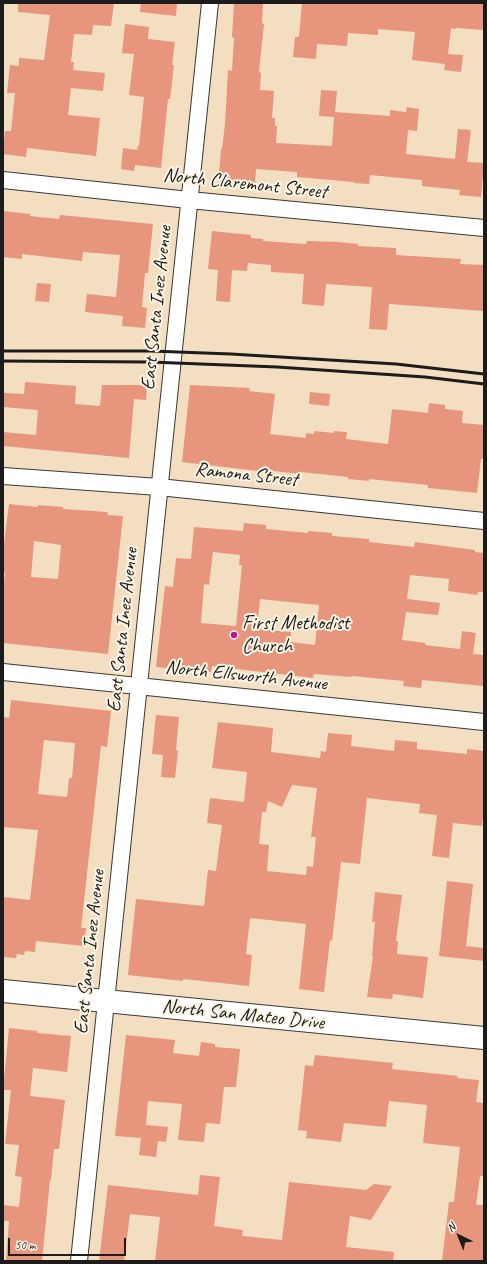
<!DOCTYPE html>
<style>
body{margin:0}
#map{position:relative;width:487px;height:1264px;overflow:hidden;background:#f3dec1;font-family:Caveat,sans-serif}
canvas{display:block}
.frame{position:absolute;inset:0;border:4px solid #1c1c1c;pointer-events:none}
.north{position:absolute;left:439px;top:1216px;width:40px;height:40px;-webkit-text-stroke:3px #fcf5e5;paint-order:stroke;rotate:317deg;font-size:11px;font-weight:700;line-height:16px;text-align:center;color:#1c1c1c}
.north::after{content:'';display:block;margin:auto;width:14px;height:18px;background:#1c1c1c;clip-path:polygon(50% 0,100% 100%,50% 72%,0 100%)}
.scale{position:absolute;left:8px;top:1238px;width:118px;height:18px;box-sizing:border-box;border:2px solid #1c1c1c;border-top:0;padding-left:5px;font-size:12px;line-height:14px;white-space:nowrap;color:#1c1c1c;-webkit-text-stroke:3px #fcf5e5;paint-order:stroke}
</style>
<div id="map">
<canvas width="487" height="1264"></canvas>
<div class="frame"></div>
<div class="north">N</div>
<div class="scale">50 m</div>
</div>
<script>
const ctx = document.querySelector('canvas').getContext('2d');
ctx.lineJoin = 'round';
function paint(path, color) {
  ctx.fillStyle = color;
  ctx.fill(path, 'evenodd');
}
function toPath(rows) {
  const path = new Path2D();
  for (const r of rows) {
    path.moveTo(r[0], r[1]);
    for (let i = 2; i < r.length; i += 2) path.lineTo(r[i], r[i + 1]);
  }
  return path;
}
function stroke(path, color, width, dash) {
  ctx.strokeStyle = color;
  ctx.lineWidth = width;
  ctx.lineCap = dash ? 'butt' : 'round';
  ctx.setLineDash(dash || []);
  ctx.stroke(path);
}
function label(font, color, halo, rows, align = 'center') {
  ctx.font = font + ' Caveat,sans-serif';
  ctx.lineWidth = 4;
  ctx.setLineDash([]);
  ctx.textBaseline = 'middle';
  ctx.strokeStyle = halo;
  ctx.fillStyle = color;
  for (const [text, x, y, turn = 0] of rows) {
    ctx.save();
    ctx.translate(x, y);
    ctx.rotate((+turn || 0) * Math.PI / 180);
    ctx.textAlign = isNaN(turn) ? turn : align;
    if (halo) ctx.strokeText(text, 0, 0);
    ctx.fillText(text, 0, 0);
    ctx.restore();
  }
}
const building = toPath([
 [18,3,114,3,111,26,93,25,92,35,74,34,71,62,74,62,73,70,105,73,103,91,71,88,68,115,100,118,96,156,27,148,26,157,3,154,5,131,11,131,15,93,7,93,10,65,19,66,19,58,44,60,50,15,18,12],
 [141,3,177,3,176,16,140,12],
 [234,3,263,3,262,23,264,24,259,72,261,73,260,90,274,91,272,118,275,118,275,126,277,126,276,143,332,146,334,117,319,116,321,90,337,91,335,112,390,116,390,110,406,112,407,107,419,109,417,131,408,130,406,154,455,159,458,129,471,130,467,162,484,163,481,197,459,195,460,190,422,186,422,180,370,175,369,184,354,183,354,182,297,177,297,172,256,169,255,184,229,183,230,175,219,175,221,149,222,149,225,124,228,70,232,71,234,38,232,37],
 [302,3,484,3,484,30,456,28,456,29,451,28,448,54,463,55,461,72,444,70,445,64,412,60,415,32,378,29,378,35,348,33,347,46,317,44,316,59,293,57,295,37,299,37],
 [125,24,149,27,148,39,175,42,172,65,174,65,170,99,168,99,161,168,135,165,134,171,121,169,123,148,137,150,138,145,139,146,144,97,129,95,134,54,122,53],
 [3,211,30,214,30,216,59,219,60,215,153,224,148,273,145,273,142,307,147,308,145,328,122,326,123,316,85,312,87,294,116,297,120,255,83,252,82,261,22,254,22,259,3,257],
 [212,231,251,235,251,238,263,239,263,241,306,244,307,241,338,242,358,244,358,246,396,248,396,255,461,259,460,264,484,265,484,311,389,304,387,330,369,329,372,287,326,284,324,306,302,304,304,274,271,272,271,265,248,263,247,271,232,270,230,302,216,301,218,270,208,269],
 [37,283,51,284,49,302,35,301],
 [25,382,76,386,75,404,100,406,102,385,147,385,146,400,134,399,129,458,3,446,3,432,36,435,38,410,3,407,4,393,24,394],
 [190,385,250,388,249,391,275,394,270,434,306,438,306,433,314,434,314,431,334,433,334,431,347,432,346,439,388,444,392,409,428,413,429,403,445,405,445,409,463,411,462,423,484,425,484,459,481,459,477,493,428,488,428,485,369,479,369,481,348,479,348,477,300,472,300,474,266,470,266,472,182,462],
 [310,392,330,394,329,406,309,404],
 [9,504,38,507,38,505,63,507,63,509,108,512,107,515,123,516,108,654,3,643,3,594,5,573,3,573,3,544,4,544],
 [34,541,61,545,58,579,31,577],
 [244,523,266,525,266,529,308,533,308,531,332,533,332,536,369,539,369,542,414,547,415,542,475,550,475,552,484,553,484,592,478,592,477,595,448,591,449,579,410,575,407,599,440,603,438,615,406,612,402,640,426,643,425,645,460,649,462,631,476,633,473,654,484,655,484,686,422,680,421,688,403,686,404,681,352,676,351,677,314,674,313,678,212,666,211,672,156,667,165,586,173,587,176,558,191,559,194,527,243,531],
 [213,552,240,555,239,565,242,565,236,626,201,623,204,584,209,585],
 [260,599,319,605,315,645,290,642,291,632,257,629],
 [11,700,111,711,107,747,101,746,81,928,86,928,84,946,36,941,35,952,25,951,24,955,17,954,16,958,3,957,3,897,30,900,38,830,3,827,3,717,9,718],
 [44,740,75,743,72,778,69,778,67,797,38,794],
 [156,715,179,717,176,750,178,751,175,778,161,777,163,755,152,754],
 [218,722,273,728,271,752,320,758,321,751,326,752,328,733,352,735,351,746,394,751,395,740,417,742,417,749,467,754,467,749,484,751,484,807,482,826,453,823,449,858,432,856,437,815,419,813,420,804,367,798,360,864,341,862,332,941,330,940,324,992,299,989,306,924,250,918,246,954,252,955,249,986,183,979,183,981,128,975,136,899,204,906,208,870,216,871,222,825,207,823,210,798,244,802,247,772,212,768],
 [292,785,317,788,311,837,316,837,313,867,307,866,306,875,267,871,269,845,259,844,262,812,266,812,268,801,282,807],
 [447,881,473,884,466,946,484,948,484,961,439,956],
 [375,892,402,895,396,941,398,941,397,954,428,957,423,998,393,994,392,999,367,997,373,956,372,956,375,922,372,922],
 [9,1028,37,1031,37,1033,71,1036,67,1072,33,1068,30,1096,65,1100,59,1149,54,1149,51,1180,50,1180,42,1261,6,1261,9,1221,3,1221,3,1205,19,1207,22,1177,15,1176,19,1145,5,1144,11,1090,3,1090],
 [126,1035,175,1040,173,1053,199,1056,201,1042,215,1044,215,1047,240,1049,236,1087,224,1087,220,1124,206,1123,204,1142,178,1140,182,1104,148,1101,146,1125,168,1127,166,1142,158,1141,156,1157,139,1155,141,1138,115,1136],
 [315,1055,393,1063,392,1069,458,1076,457,1078,479,1080,476,1102,484,1103,484,1176,480,1176,476,1205,484,1205,484,1261,442,1261,449,1202,454,1202,460,1147,423,1143,427,1105,389,1101,386,1127,344,1123,341,1142,306,1138,307,1131,298,1130,305,1065,313,1066],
 [200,1175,220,1177,214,1226,243,1230,242,1236,282,1240,289,1182,366,1190,374,1184,392,1186,371,1220,350,1216,346,1247,394,1252,393,1261,155,1261,160,1217,130,1214,124,1261,99,1261,108,1185,198,1195]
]);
const street = toPath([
 [3,180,189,200,484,228],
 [3,476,159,487,484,521],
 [3,672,484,722],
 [79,1261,210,3]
]);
const secondary = toPath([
 [3,991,484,1038]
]);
const rail = toPath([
 [3,351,151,351,231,354,396,364,484,374],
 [3,361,150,362,277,367,425,377,484,384]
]);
const markers = [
 [234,635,4,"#b5179e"]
];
const streetNames = [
 ["North Claremont Street",245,184,6],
 ["East Santa Inez Avenue",157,308,-84],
 ["Ramona Street",246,475,6],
 ["East Santa Inez Avenue",123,630,-84],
 ["North Ellsworth Avenue",246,676,6],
 ["East Santa Inez Avenue",90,952,-84],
 ["North San Mateo Drive",243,1015,6]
];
const poiNames = [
 ["First Methodist",242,624],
 ["Church",242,647]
];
paint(building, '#e7957c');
stroke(street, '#3c3935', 18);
stroke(secondary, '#3c3935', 24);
stroke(street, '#fff', 16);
stroke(secondary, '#fff', 22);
stroke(rail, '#1c1c1c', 3);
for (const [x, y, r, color] of markers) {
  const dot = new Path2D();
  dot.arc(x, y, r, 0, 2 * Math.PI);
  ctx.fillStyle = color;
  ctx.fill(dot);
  stroke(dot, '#fcf5e5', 1.5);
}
label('20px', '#1c1c1c', '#fcf5e5', streetNames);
label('20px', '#1c1c1c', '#fcf5e5', poiNames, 'left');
</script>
